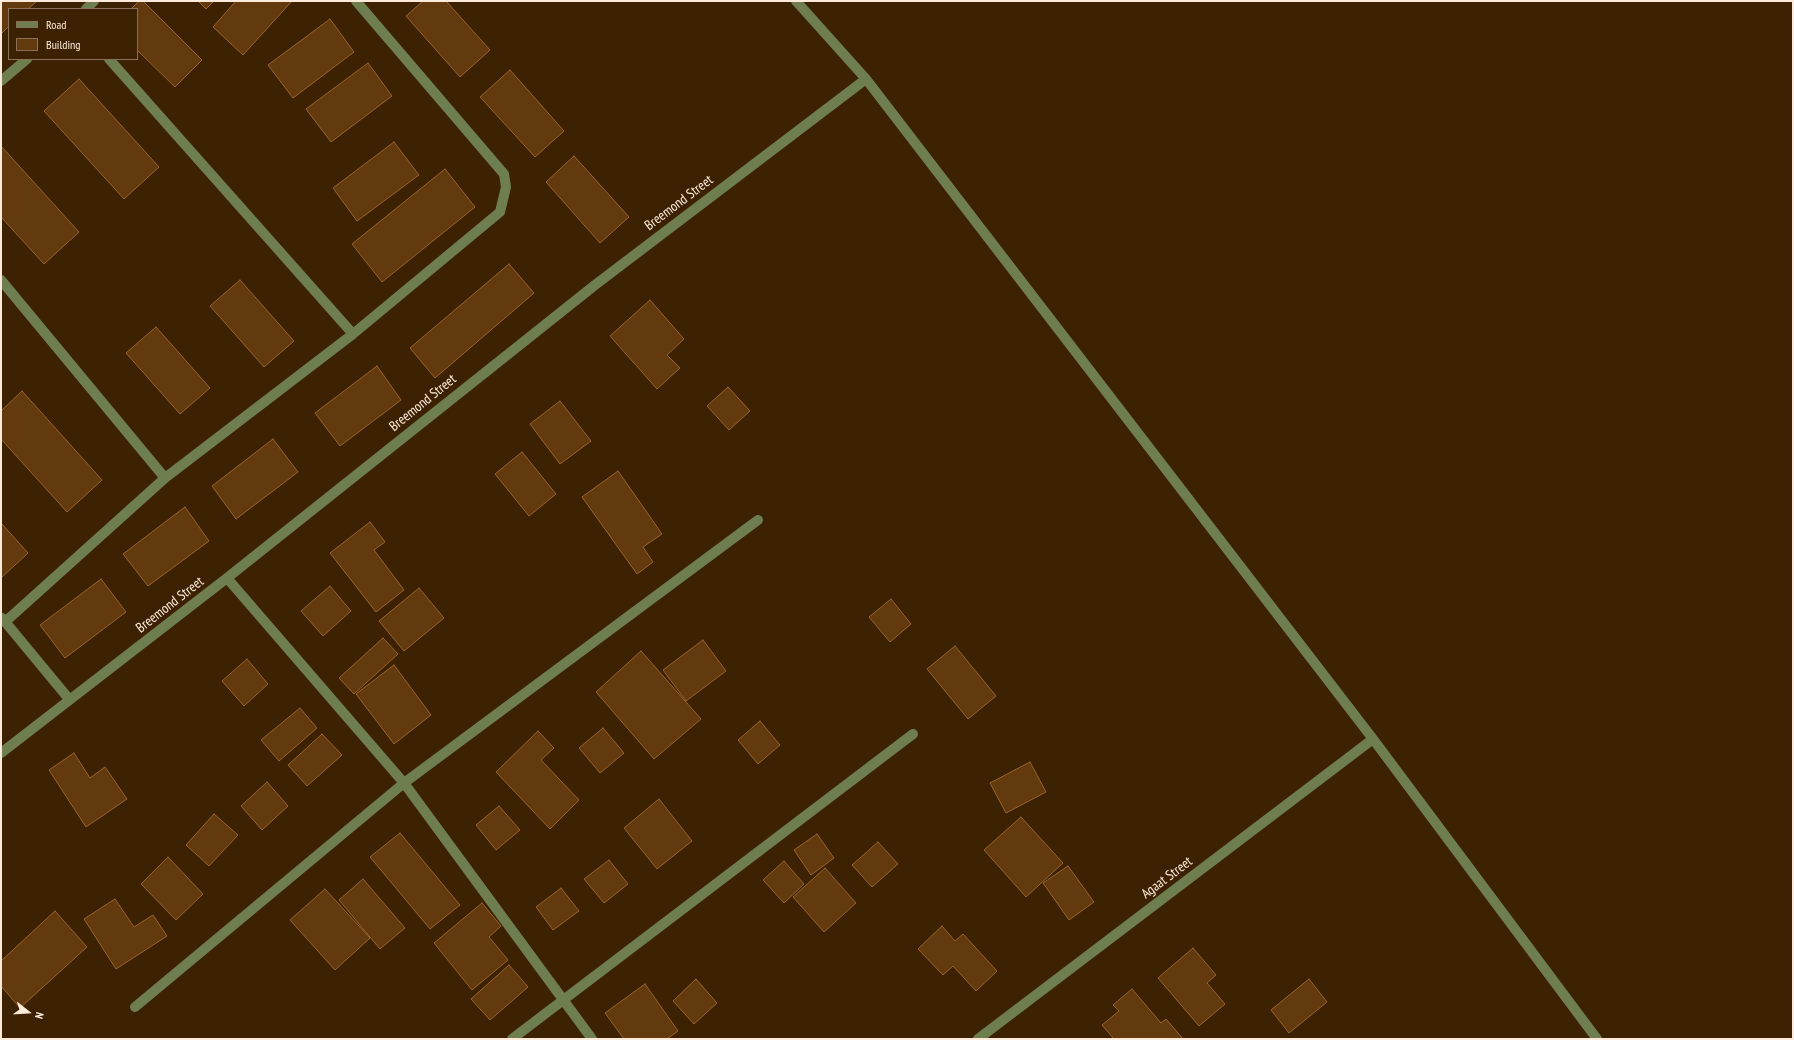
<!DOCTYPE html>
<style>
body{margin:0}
#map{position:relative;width:1794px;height:1040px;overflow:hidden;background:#3d2103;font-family:"PT Sans Narrow",sans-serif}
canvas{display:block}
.frame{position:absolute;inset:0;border:2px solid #fdeada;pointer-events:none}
.legend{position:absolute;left:8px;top:8px;width:130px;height:52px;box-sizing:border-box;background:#3d2103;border:1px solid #8a7159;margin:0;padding:5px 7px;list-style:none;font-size:12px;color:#fdeada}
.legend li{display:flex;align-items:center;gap:8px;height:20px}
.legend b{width:20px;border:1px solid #8a7159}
.north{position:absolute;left:8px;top:992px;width:40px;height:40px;-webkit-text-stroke:3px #3d2103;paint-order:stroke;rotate:107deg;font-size:11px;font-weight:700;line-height:16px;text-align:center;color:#fdeada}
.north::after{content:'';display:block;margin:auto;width:14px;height:18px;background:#fdeada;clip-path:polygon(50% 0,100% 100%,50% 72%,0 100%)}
</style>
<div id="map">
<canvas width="1794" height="1040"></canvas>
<div class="frame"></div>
<ul class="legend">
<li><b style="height:5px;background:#6f7e4e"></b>Road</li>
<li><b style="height:11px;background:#623a0e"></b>Building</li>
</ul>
<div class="north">N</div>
</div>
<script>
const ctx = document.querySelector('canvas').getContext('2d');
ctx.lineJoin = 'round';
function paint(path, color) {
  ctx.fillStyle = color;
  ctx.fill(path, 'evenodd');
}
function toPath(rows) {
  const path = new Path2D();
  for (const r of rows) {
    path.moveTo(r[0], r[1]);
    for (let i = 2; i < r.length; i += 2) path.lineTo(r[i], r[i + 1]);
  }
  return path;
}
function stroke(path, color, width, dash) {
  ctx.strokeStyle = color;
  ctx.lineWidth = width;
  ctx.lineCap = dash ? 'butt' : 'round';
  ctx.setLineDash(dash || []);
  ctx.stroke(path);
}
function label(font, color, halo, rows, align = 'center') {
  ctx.font = font + ' "PT Sans Narrow",sans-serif';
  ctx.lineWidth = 3;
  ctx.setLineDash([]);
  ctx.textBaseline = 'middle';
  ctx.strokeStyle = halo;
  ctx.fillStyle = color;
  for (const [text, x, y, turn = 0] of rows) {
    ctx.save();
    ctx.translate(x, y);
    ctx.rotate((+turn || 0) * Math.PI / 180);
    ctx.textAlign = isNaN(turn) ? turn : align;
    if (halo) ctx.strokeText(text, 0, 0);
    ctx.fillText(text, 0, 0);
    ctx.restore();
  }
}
const building = toPath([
 [1,1,37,1,28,9,9,9,9,26,1,34,1,1],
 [139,1,143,1,202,60,175,87,137,50,137,9,131,9,139,1],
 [198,1,214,1,206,9,198,1],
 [236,1,292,1,243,55,213,27,236,1],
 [423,1,446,1,490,50,460,77,406,16,423,1],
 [330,19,354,52,293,98,268,65,330,19],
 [368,63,392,96,331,142,306,109,368,63],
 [510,70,564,131,535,157,480,97,510,70],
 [79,79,159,167,124,199,44,111,79,79],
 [394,142,419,175,357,221,333,188,394,142],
 [1,146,79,232,44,264,1,217,1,146],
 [574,156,629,217,600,243,546,182,574,156],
 [445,169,475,207,382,282,352,244,445,169],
 [509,264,534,293,435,378,410,348,509,264],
 [240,280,294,341,264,367,210,306,240,280],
 [650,300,684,339,667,355,680,368,657,389,610,336,650,300],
 [156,327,210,388,180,414,126,353,156,327],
 [377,366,401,400,340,446,315,413,377,366],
 [728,387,750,411,729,430,707,406,728,387],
 [22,391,102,480,67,512,1,439,1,411,22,391],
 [560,401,591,441,560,464,530,424,560,401],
 [273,439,298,472,236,519,212,486,273,439],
 [522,452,556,494,529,516,495,474,522,452],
 [618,471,662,534,643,547,653,562,637,574,582,497,618,471],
 [185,507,209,541,148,586,123,554,185,507],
 [370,522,385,542,374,550,404,590,376,612,330,553,370,522],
 [1,523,28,553,1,578,1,523],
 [101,579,126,612,65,658,40,625,101,579],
 [330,586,351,611,323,636,301,611,330,586],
 [419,588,444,618,404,651,379,621,419,588],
 [891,599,911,624,890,642,869,617,891,599],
 [383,638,398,654,354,694,339,678,383,638],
 [703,640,726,671,686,701,663,670,703,640],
 [955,646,996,696,968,719,927,669,955,646],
 [641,651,701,719,654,759,596,692,641,651],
 [247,659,268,684,244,706,222,681,247,659],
 [394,665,431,715,394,744,356,694,394,665],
 [300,708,317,728,279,761,261,740,300,708],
 [760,721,780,745,758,764,738,740,760,721],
 [603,728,624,753,600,773,579,748,603,728],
 [538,731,554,748,541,760,579,800,550,829,496,772,538,731],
 [322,734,342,755,307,786,288,765,322,734],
 [74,753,90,778,105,767,127,799,86,827,49,770,74,753],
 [1030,762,1046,792,1006,813,990,783,1030,762],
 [267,782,288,806,262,830,241,806,267,782],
 [659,799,692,841,657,869,624,828,659,799],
 [499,806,520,830,496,850,476,825,499,806],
 [214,814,238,835,209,866,186,845,214,814],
 [1021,817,1063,863,1026,897,984,850,1021,817],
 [400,833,460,905,430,929,370,857,400,833],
 [817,834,834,858,811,875,794,850,817,834],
 [878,842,898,864,872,887,852,865,878,842],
 [168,857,203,894,176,920,141,884,168,857],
 [609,860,628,884,604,903,584,879,609,860],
 [784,861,804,884,784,903,763,880,784,861],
 [1068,866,1094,902,1069,920,1043,883,1068,866],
 [825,868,856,903,824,932,793,897,825,868],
 [363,879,405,928,380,949,339,900,363,879],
 [561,888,579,911,553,930,536,907,561,888],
 [325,889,370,938,335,970,290,920,325,889],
 [115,899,134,927,153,915,167,936,116,969,84,919,115,899],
 [482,903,501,926,489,937,508,960,472,990,434,943,482,903],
 [55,911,87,947,20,1008,1,986,1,961,55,911],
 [942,926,955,941,963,934,997,971,976,991,953,966,943,975,918,949,942,926],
 [1193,948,1216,975,1207,983,1225,1004,1199,1026,1158,978,1193,948],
 [509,965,528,987,490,1020,471,999,509,965],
 [696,979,717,1003,694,1024,673,1001,696,979],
 [1309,979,1327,1002,1289,1033,1271,1010,1309,979],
 [645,984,678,1031,667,1039,624,1039,605,1013,645,984],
 [1132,989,1161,1023,1166,1019,1183,1039,1114,1039,1102,1025,1119,1011,1113,1005,1132,989]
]);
const minor = toPath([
 [796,1,866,79,1373,739,1597,1039],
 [86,9,94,1],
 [109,59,353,334],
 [1,81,27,59],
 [1,280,165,478],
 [227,578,404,783,592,1039],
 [2,618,69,699],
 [5,622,165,478,353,334,500,212,506,187,504,174,356,1],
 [1,753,227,578,595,285,866,79],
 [135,1007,404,783,758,520],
 [512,1039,913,734],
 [978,1039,1373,739]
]);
const streetNames = [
 ["Breemond Street",679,203,-37],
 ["Breemond Street",423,403,-39],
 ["Breemond Street",170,605,-38],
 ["Agaat Street",1167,878,-37]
];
paint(building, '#623a0e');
stroke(building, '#9a642d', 1);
stroke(minor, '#6f7e4e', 10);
label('14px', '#fdeada', '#3d2103', streetNames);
</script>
